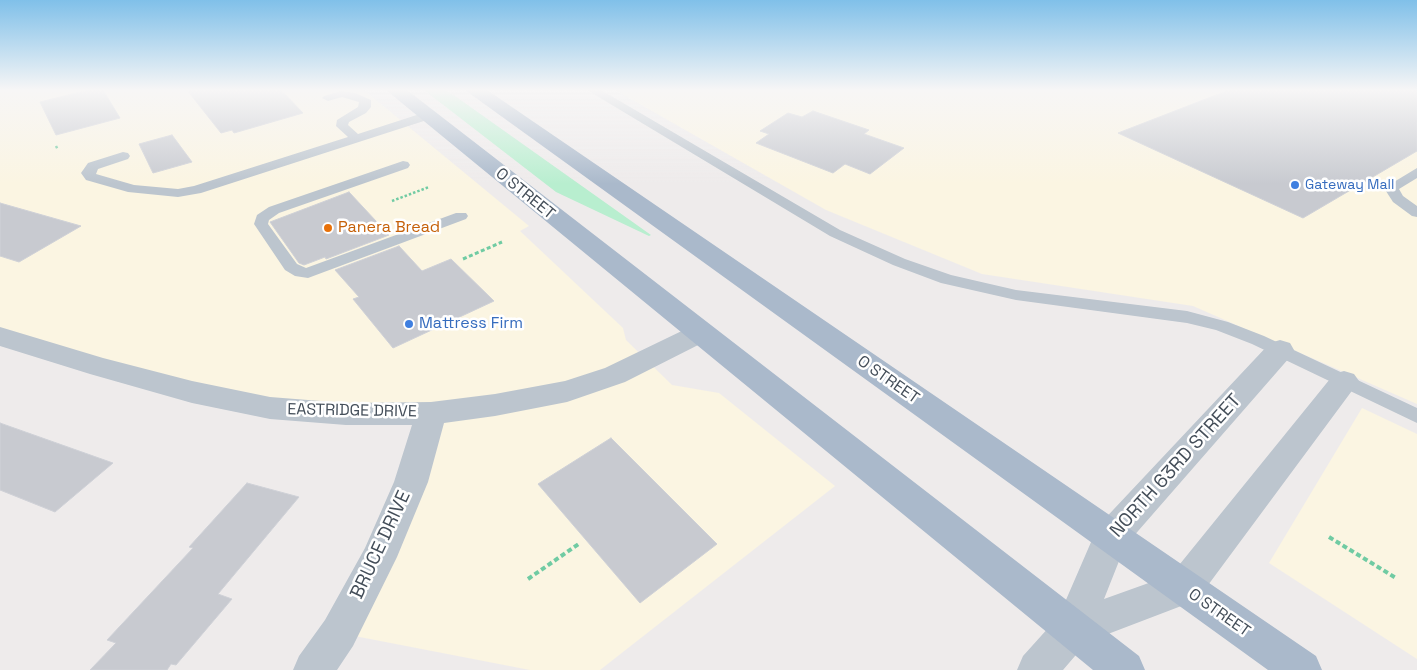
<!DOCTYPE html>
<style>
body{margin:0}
canvas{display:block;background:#eeebeb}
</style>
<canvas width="1417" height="670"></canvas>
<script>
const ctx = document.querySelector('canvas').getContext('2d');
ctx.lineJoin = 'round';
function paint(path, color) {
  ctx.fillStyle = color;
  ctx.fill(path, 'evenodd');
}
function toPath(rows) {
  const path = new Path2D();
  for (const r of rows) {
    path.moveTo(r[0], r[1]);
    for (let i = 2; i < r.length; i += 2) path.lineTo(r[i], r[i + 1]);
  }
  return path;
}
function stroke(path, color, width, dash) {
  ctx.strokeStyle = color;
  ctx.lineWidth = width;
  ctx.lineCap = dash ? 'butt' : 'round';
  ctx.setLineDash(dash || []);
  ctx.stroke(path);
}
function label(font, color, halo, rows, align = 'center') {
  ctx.font = font + ' "Space Grotesk",sans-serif';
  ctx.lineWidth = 5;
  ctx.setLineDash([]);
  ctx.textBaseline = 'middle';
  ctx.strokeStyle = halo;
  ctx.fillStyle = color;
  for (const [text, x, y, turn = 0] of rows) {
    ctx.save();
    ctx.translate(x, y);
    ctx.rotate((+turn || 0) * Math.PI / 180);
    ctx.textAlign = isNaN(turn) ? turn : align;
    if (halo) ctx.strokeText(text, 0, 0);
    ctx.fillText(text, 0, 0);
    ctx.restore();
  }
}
const commercial = toPath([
 [0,90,364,90,529,226,520,231,623,328,626,340,672,385,719,393,835,486,600,670,530,670,339,633,431,413,307,412,0,336],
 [615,90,1417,90,1417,404,1193,306,982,274,826,210],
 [1362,408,1417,434,1417,659,1269,563]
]);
const green = toPath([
 [424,90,445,90,455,96,651,235,649,236,556,192]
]);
const building = toPath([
 [88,90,103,90,120,118,56,135,40,102,88,90],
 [187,90,281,90,303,113,234,133,232,130,221,133,187,90],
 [1229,90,1417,90,1417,151,1303,218,1118,133,1229,90],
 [813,111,869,130,864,134,904,148,870,174,845,164,833,173,756,143,769,134,760,131,788,113,802,117,813,111],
 [172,135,192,162,153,173,139,144,172,135],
 [349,192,389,235,326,259,325,257,304,265,299,263,270,222,349,192],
 [0,203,81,226,19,262,0,256,0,203],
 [399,246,422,271,451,259,494,301,393,348,353,299,359,297,335,270,399,246],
 [0,423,113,463,55,512,0,490,0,423],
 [611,438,717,544,640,603,538,484,611,438],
 [247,483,299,497,218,594,232,599,176,665,171,664,167,670,90,670,116,643,107,640,193,548,189,547,247,483]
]);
const pathFar2 = toPath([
 [56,146,58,150],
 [392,201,429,187]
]);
const pathFar1 = toPath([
 [463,259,502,242]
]);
const path = toPath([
 [1329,537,1396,578],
 [528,579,580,543]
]);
const lane = toPath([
 [587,90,601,90,840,230,905,259,951,275,1016,290,1187,311,1228,322,1264,336,1417,408,1417,423,1252,344,1216,330,1187,323,1016,300,941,283,893,265,830,236,587,90],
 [341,91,355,93,371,100,371,107,366,113,349,122,348,125,358,134,426,112,432,116,430,119,201,193,178,197,128,192,86,180,81,173,88,163,123,152,128,153,130,156,128,159,98,169,96,174,134,185,178,189,194,186,348,137,336,126,337,120,358,107,359,102,342,97,328,101,322,98,324,96,341,91],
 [403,161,408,162,410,165,408,168,279,213,269,220,268,224,297,264,306,268,456,213,466,213,468,216,466,219,308,278,295,276,285,270,254,224,257,215,269,207,403,161],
 [1417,168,1417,178,1399,189,1403,196,1417,206,1417,217,1412,216,1393,202,1384,188,1417,168]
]);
const street = toPath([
 [700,324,710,327,714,333,710,339,625,382,567,402,495,416,444,423,428,482,397,557,353,646,337,670,293,670,299,656,325,620,365,548,394,482,412,425,346,425,270,419,192,403,90,374,0,346,0,327,103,358,192,381,270,397,346,403,431,402,495,394,565,381,605,368,690,327,700,324],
 [1280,340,1290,343,1294,350,1290,357,1125,546,1104,599,1171,575,1334,374,1344,371,1354,374,1359,381,1354,388,1197,600,1087,642,1063,670,1017,670,1023,656,1059,616,1098,526,1270,343,1280,340]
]);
const primary = toPath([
 [386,90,407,90,1139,656,1145,670,1093,670,386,90],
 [465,90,487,90,1316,656,1322,670,1268,670,465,90]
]);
const markers = [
 [1295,185,5,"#3f7fe0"],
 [328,228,5,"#e8710a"],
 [409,324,5,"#3f7fe0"]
];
const farShopnames = [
 ["Gateway Mall",1305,185]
];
const streetNames = [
 ["O STREET",525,194,39],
 ["O STREET",888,380,35],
 ["EASTRIDGE DRIVE",352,411,1],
 ["O STREET",1219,613,35]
];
const foodNames = [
 ["Panera Bread",338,228]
];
const shopNames = [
 ["Mattress Firm",419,324]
];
const nearStreetnames = [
 ["NORTH 63RD STREET",1176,466,-48],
 ["BRUCE DRIVE",381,545,-65]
];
paint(commercial, '#fbf5e2');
paint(green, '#b8eecf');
paint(building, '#c8cad0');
stroke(building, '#cfd1d7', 1);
stroke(pathFar2, '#70cba3', 2.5, [2.5, 2]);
stroke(pathFar1, '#70cba3', 3, [4, 2.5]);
stroke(path, '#70cba3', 4, [5, 3]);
paint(lane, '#bcc5ce');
paint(street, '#bcc5ce');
paint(primary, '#aab9cb');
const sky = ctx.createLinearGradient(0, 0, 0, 184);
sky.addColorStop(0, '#80c0e9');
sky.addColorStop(0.49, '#f7f6f6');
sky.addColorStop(1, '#f7f6f600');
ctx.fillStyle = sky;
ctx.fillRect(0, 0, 1417, 184);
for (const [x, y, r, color] of markers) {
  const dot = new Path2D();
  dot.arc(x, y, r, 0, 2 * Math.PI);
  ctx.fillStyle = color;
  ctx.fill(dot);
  stroke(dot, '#fff', 2);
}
label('14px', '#366cbe', '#fff', farShopnames, 'left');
label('16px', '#444e59', '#fff', streetNames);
label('16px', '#c56008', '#fff', foodNames, 'left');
label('16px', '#366cbe', '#fff', shopNames, 'left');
label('19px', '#444e59', '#fff', nearStreetnames);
</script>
